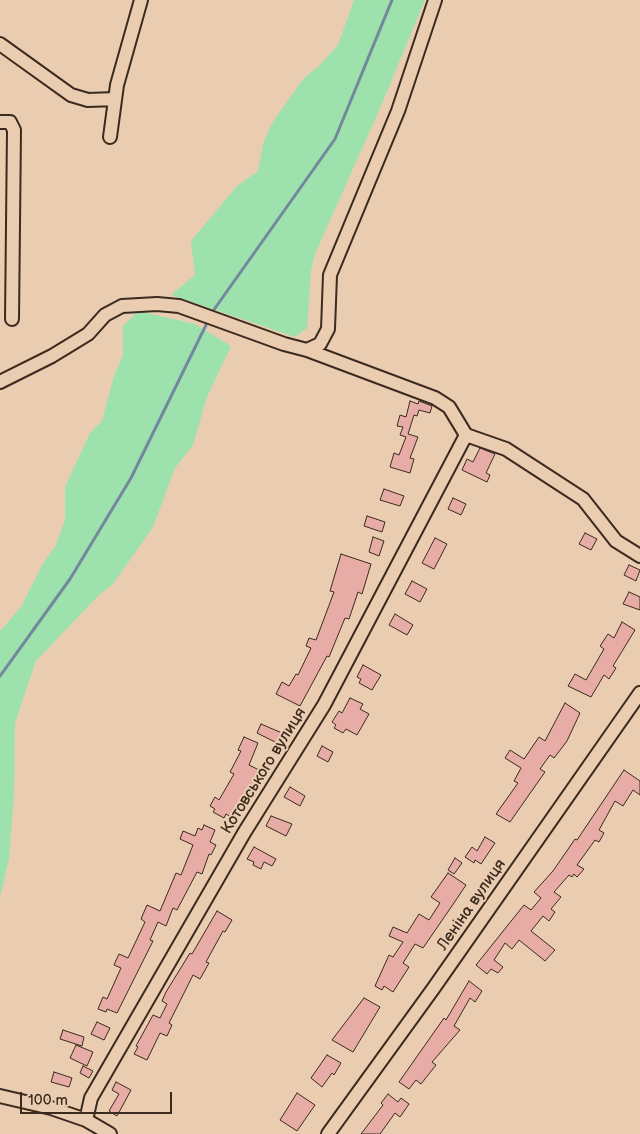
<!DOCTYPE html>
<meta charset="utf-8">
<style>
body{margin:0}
#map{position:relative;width:640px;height:1134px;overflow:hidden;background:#eacdb1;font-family:"Balsamiq Sans",sans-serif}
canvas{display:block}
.scale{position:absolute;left:20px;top:1092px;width:152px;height:22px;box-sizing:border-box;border:2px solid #3b2a1e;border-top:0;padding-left:6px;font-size:15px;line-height:18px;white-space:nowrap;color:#3b2a1e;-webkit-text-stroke:4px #eacdb1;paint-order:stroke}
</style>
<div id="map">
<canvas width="640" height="1134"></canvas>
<div class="scale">100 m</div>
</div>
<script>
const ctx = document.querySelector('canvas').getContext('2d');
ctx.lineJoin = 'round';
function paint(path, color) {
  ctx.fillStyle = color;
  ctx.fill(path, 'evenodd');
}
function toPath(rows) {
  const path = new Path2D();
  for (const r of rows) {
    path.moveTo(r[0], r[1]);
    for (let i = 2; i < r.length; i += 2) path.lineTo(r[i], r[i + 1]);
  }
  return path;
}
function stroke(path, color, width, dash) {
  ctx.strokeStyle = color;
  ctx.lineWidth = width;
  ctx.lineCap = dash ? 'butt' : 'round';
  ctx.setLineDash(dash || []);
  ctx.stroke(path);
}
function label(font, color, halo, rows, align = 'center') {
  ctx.font = font + ' "Balsamiq Sans",sans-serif';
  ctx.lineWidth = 4;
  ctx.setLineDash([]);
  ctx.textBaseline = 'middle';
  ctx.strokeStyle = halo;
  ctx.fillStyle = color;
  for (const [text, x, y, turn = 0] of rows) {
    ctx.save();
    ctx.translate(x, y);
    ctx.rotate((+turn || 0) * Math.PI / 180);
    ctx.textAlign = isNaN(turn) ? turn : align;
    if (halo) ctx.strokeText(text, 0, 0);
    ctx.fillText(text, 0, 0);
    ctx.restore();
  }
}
const green = toPath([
 [354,0,425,0,381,106,315,254,311,271,307,328,295,337,171,295,195,275,191,241,237,186,258,171,263,144,272,123,303,79,318,67,338,45],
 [138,311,195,324,231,346,207,397,193,445,175,468,153,527,113,584,97,597,36,661,15,723,14,794,9,859,0,897,0,631,21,607,41,567,56,545,65,520,65,487,90,433,102,421,114,376,123,355,123,326]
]);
const stream = toPath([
 [213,311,335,139,392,0],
 [0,676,70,579,131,478,206,325]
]);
const building = toPath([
 [410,401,418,404,419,401,432,406,430,413,419,410,417,416,414,415,408,434,418,437,410,458,414,459,410,473,390,467,394,453,399,455,406,437,400,435,403,427,397,426,400,415,406,417,410,401],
 [480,448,495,454,486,473,490,475,487,482,462,470,467,459,473,462,480,448],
 [384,489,404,496,400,506,380,500,384,489],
 [453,498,466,504,461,515,448,509,453,498],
 [367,516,385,522,382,532,364,526,367,516],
 [585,533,597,539,591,550,579,544,585,533],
 [373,537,384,541,379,556,369,552,373,537],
 [435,538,447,544,434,569,422,563,435,538],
 [341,554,371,564,362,594,358,592,349,619,345,618,329,657,327,656,300,706,276,694,282,682,289,686,296,674,298,675,311,648,306,646,309,638,316,640,334,592,330,591,341,554],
 [629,565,640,570,636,581,624,575,629,565],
 [412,581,427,589,420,602,405,594,412,581],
 [629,592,640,597,640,610,623,604,629,592],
 [395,614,413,625,407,635,389,625,395,614],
 [622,622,635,630,613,666,616,668,609,679,604,675,591,697,568,686,575,674,586,680,604,649,600,646,608,634,614,638,622,622],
 [363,665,381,675,372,690,359,683,361,679,357,677,363,665],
 [350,698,363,704,360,709,369,714,357,735,346,729,343,733,334,728,336,725,332,722,339,711,342,713,350,698],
 [565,703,580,713,567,741,554,758,550,755,540,769,545,772,510,822,496,814,518,783,514,781,521,768,505,758,510,750,524,759,539,737,545,741,565,703],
 [261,724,282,733,277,743,257,733,261,724],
 [244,737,258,743,249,765,261,771,245,802,241,799,231,817,226,814,224,818,213,812,215,809,210,806,215,797,219,800,234,774,230,772,241,751,238,750,244,737],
 [322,746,333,752,328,762,317,756,322,746],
 [624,770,640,781,640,795,633,790,623,806,615,801,599,830,604,833,599,842,595,840,577,865,584,869,577,877,574,874,572,877,569,875,554,892,561,897,551,909,555,912,549,921,543,916,531,931,555,950,545,961,519,940,512,949,505,943,494,960,503,967,498,973,491,969,487,974,476,965,524,905,531,910,541,898,534,892,553,871,575,839,577,840,624,770],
 [290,787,305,796,300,806,284,797,290,787],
 [271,816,292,824,286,836,266,826,271,816],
 [204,825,215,830,210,842,216,845,211,855,209,854,202,874,197,872,177,910,173,908,166,926,158,922,150,940,153,941,117,1013,107,1009,106,1012,98,1009,103,997,107,999,121,968,114,965,119,954,128,958,145,922,141,919,147,905,160,911,176,873,181,875,193,845,180,839,183,831,195,836,198,828,202,830,204,825],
 [485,837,495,843,481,864,475,860,474,863,465,857,472,847,477,851,485,837],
 [254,847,276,859,272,866,264,862,261,869,253,865,254,862,247,859,254,847],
 [455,858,462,863,454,874,448,870,455,858],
 [448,873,466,885,456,900,423,948,415,944,403,963,409,967,393,992,384,986,382,990,375,986,389,955,393,957,403,942,389,936,393,927,407,933,419,914,429,920,440,903,431,897,448,873],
 [217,911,232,920,225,932,223,931,206,962,209,963,200,979,193,975,169,1023,172,1025,167,1036,160,1033,147,1060,134,1054,138,1047,136,1046,153,1015,160,1018,167,1004,162,1001,166,992,190,953,192,954,217,911],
 [469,981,482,991,475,1002,470,998,454,1026,460,1030,432,1062,436,1065,421,1084,416,1080,409,1089,399,1082,444,1018,446,1020,469,981],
 [364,998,380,1007,353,1052,332,1040,364,998],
 [97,1022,110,1028,104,1040,91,1034,97,1022],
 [63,1030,84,1037,82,1046,60,1039,63,1030],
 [76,1045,93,1052,87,1066,70,1058,76,1045],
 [327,1055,341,1063,334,1075,332,1073,322,1087,311,1078,327,1055],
 [83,1066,93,1071,89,1078,80,1073,83,1066],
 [54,1072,72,1078,69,1087,51,1082,54,1072],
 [116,1082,131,1090,117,1116,109,1111,119,1094,112,1090,116,1082],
 [297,1093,315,1105,297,1131,280,1120,297,1093],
 [388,1094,398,1102,401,1098,409,1104,400,1117,395,1113,380,1134,361,1134,383,1105,381,1103,388,1094]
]);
const minor = toPath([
 [0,44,71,95,88,100,115,99],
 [0,122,10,122,14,130,12,319],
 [110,137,117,85,141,0],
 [307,350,435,398,449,407,466,435],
 [0,382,52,356,88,334,105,315,122,306,157,304,179,306,284,344,307,350,320,344,328,329,330,275,398,111,435,0],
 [466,435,506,449,583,499,616,541,640,556],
 [0,1096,51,1108,86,1120,110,1134],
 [86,1120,91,1098,244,833,324,705,466,435],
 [328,1134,433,989,640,693]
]);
const streetNames = [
 ["Котовського вулиця",264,771,-58],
 ["Леніна вулиця",472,905,-55]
];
paint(green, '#9de1ad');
stroke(stream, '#72889d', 3);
paint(building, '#e7aca6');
stroke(building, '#3b2a1e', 1);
stroke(minor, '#3b2a1e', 16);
stroke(minor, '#eacdb1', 12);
label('16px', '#3b2a1e', '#eacdb1', streetNames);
</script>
